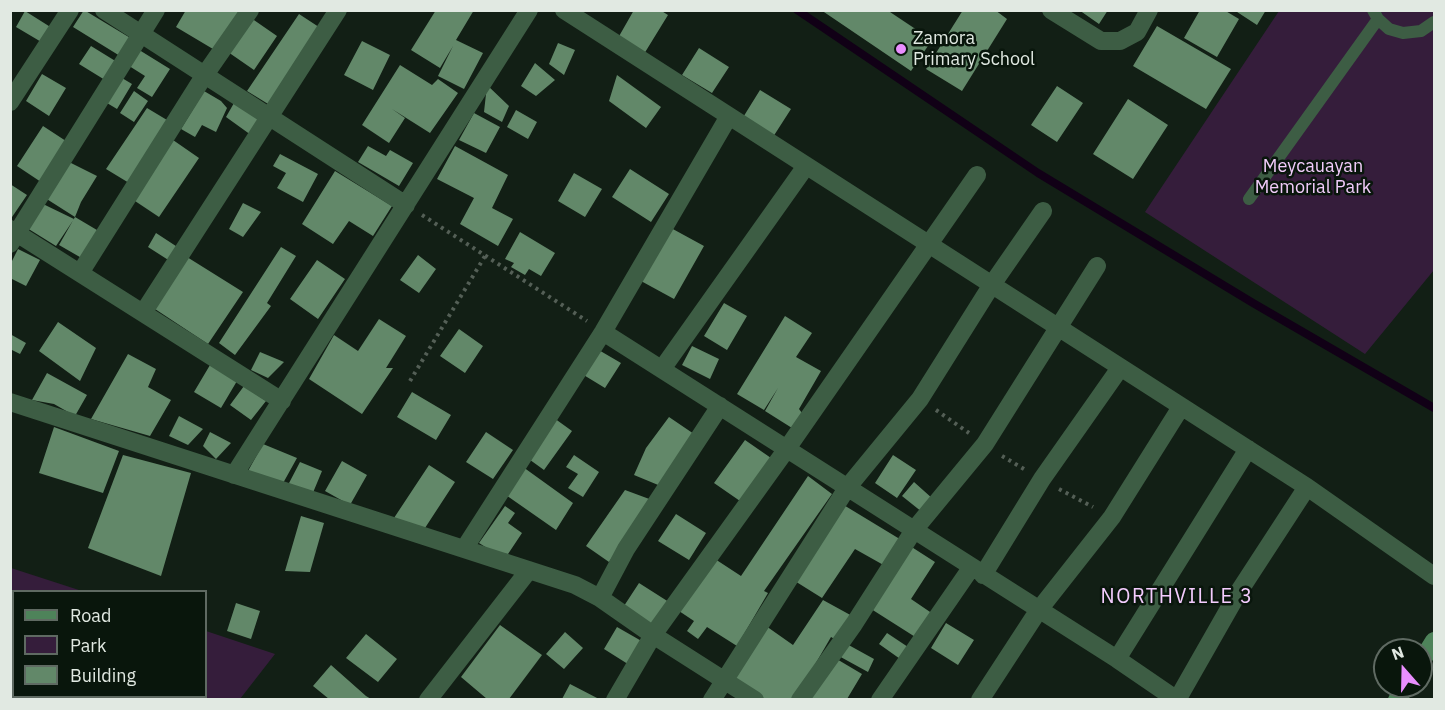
<!DOCTYPE html>
<style>
body{margin:0}
#map{position:relative;width:1445px;height:710px;overflow:hidden;background:#121f15;font-family:"IBM Plex Sans",sans-serif}
canvas{display:block}
.frame{position:absolute;inset:0;border:12px solid #e1e9e2;pointer-events:none}
.legend{position:absolute;left:12px;top:590px;width:195px;height:108px;box-sizing:border-box;background:#09160c;border:2px solid #5f6a62;margin:0;padding:8px 10px;list-style:none;font-size:18px;color:#e1e9e2}
.legend li{display:flex;align-items:center;gap:12px;height:30px}
.legend b{width:30px;border:2px solid #5f6a62}
.north{position:absolute;left:1373px;top:638px;width:60px;height:60px;box-sizing:border-box;background:#09160c;border:2px solid #5f6a62;border-radius:50%;rotate:340deg;font-size:16px;font-weight:700;line-height:24px;text-align:center;color:#e1e9e2}
.north::after{content:'';display:block;margin:auto;width:21px;height:27px;background:#e98efe;clip-path:polygon(50% 0,100% 100%,50% 72%,0 100%)}
</style>
<div id="map">
<canvas width="1445" height="710"></canvas>
<div class="frame"></div>
<ul class="legend">
<li><b style="height:8px;background:#4e835a"></b>Road</li>
<li><b style="height:16px;background:#351d3b"></b>Park</li>
<li><b style="height:16px;background:#628869"></b>Building</li>
</ul>
<div class="north">N</div>
</div>
<script>
const ctx = document.querySelector('canvas').getContext('2d');
ctx.lineJoin = 'round';
function paint(path, color) {
  ctx.fillStyle = color;
  ctx.fill(path, 'evenodd');
}
function toPath(rows) {
  const path = new Path2D();
  for (const r of rows) {
    path.moveTo(r[0], r[1]);
    for (let i = 2; i < r.length; i += 2) path.lineTo(r[i], r[i + 1]);
  }
  return path;
}
function stroke(path, color, width, dash) {
  ctx.strokeStyle = color;
  ctx.lineWidth = width;
  ctx.lineCap = dash ? 'butt' : 'round';
  ctx.setLineDash(dash || []);
  ctx.stroke(path);
}
function label(font, color, halo, rows, align = 'center') {
  ctx.font = font + ' "IBM Plex Sans",sans-serif';
  ctx.lineWidth = 5;
  ctx.setLineDash([]);
  ctx.textBaseline = 'middle';
  ctx.strokeStyle = halo;
  ctx.fillStyle = color;
  for (const [text, x, y, turn = 0] of rows) {
    ctx.save();
    ctx.translate(x, y);
    ctx.rotate((+turn || 0) * Math.PI / 180);
    ctx.textAlign = isNaN(turn) ? turn : align;
    if (halo) ctx.strokeText(text, 0, 0);
    ctx.fillText(text, 0, 0);
    ctx.restore();
  }
}
const green = toPath([
 [1279,11,1434,11,1434,270,1365,354,1145,212],
 [11,568,82,591,14,592,14,696,206,696,206,631,275,654,240,699,11,699]
]);
const stream = toPath([
 [797,10,1038,173,1253,303,1434,408]
]);
const building = toPath([
 [84,10,132,39,120,56,73,27],
 [186,10,236,10,241,13,218,52,176,27],
 [436,10,474,10,456,40,483,53,464,89,438,76,453,46,440,68,411,50],
 [634,10,660,10,668,15,644,54,618,38],
 [821,10,887,10,932,40,911,71],
 [963,10,995,10,1007,19,962,91,926,69],
 [1079,10,1108,10,1099,24],
 [1200,10,1224,10,1239,19,1217,57,1184,38],
 [1234,10,1266,10,1257,25],
 [25,11,52,28,43,43,16,27],
 [299,14,325,31,273,107,247,91],
 [251,18,277,36,254,70,228,52],
 [1157,26,1231,69,1206,109,1133,66],
 [362,41,390,55,373,90,344,75],
 [558,43,575,50,564,75,549,64],
 [91,46,117,62,105,80,79,64],
 [136,48,170,69,152,97,137,88,145,76,126,64],
 [699,48,729,67,712,93,682,75],
 [535,63,555,80,536,96,521,86],
 [400,65,432,85,438,79,458,93,430,133,392,109,405,118,389,143,362,125],
 [42,74,66,88,49,116,26,101],
 [117,75,132,84,117,109,102,100],
 [617,75,661,107,646,128,609,101],
 [487,85,509,106,502,122,484,112],
 [1057,86,1083,103,1057,142,1031,125],
 [760,90,791,109,773,137,742,119],
 [134,91,148,101,134,122,120,113],
 [204,91,221,101,227,108,216,132,202,125,195,137,181,129],
 [1128,99,1168,125,1133,179,1093,154],
 [234,103,259,118,251,135,226,117],
 [147,108,172,123,134,186,106,169],
 [516,110,537,122,528,139,507,127],
 [474,113,500,127,486,153,459,140],
 [43,126,69,143,41,182,17,166],
 [173,140,199,158,159,217,132,199],
 [368,146,386,156,390,150,413,163,399,186,358,162],
 [455,146,508,175,492,208,513,219,498,246,460,224,474,198,437,179],
 [280,154,318,174,303,202,277,188,286,173,273,166],
 [65,160,97,176,81,202,75,217,42,196],
 [630,169,669,194,651,222,612,197],
 [335,171,392,206,373,236,349,221,333,244,302,224],
 [574,173,602,189,585,217,558,201],
 [10,184,27,195,10,220],
 [243,203,261,212,243,237,229,229],
 [43,204,74,219,56,246,27,228],
 [75,217,102,233,85,260,59,245],
 [671,228,704,246,674,299,641,281],
 [520,232,555,253,541,276,529,269,525,275,511,267,514,263,505,259],
 [156,233,182,250,173,263,148,247],
 [281,247,296,256,267,303,271,306,235,355,219,343],
 [18,249,40,260,26,286,10,278,10,265],
 [418,255,436,269,419,293,400,280],
 [187,257,243,292,208,344,155,309],
 [317,260,345,279,318,319,290,299],
 [724,303,747,316,727,350,704,336],
 [785,316,812,333,796,357,821,371,799,409,802,413,792,428,765,411,778,388,764,410,737,394],
 [379,319,406,336,386,368,393,368,362,414,309,379,334,335,358,351],
 [58,322,96,348,80,381,39,351],
 [459,329,483,346,465,373,440,356],
 [10,334,26,343,20,354,10,349],
 [692,346,719,359,710,379,682,365],
 [597,349,621,363,605,388,582,374],
 [260,352,284,362,268,378,251,370],
 [128,354,156,369,148,387,171,400,150,436,91,419],
 [210,365,237,381,221,408,194,392],
 [47,373,87,395,75,416,54,404,32,400],
 [244,386,266,401,251,420,230,405],
 [412,392,451,415,436,440,397,417],
 [179,416,203,429,188,445,169,436],
 [669,417,694,434,663,487,634,475,646,448],
 [554,418,572,431,544,470,526,457],
 [54,427,119,451,103,493,39,473],
 [210,432,231,443,216,459,203,446],
 [486,432,513,450,493,479,466,462],
 [745,440,771,458,740,501,714,483],
 [263,444,297,458,282,485,248,471],
 [123,455,191,473,161,576,88,548],
 [574,455,599,472,583,497,568,488,578,474,566,467],
 [893,455,916,470,897,498,875,483],
 [342,461,367,475,350,505,325,491],
 [300,462,322,471,312,495,288,485],
 [429,465,455,482,425,528,392,521],
 [523,467,573,503,556,530,503,493],
 [808,476,832,494,764,591,768,593,737,646,707,627,698,639,687,631,694,621,676,609,715,559,741,576],
 [914,482,933,499,922,512,902,496],
 [625,490,652,500,609,562,586,546],
 [842,504,903,541,887,567,855,549,822,598,790,578],
 [505,506,515,513,508,523,522,533,508,554,495,553,479,543],
 [676,514,706,533,689,560,658,541],
 [301,516,324,523,310,572,285,571],
 [907,544,935,562,911,599,936,616,920,640,868,607],
 [639,583,672,604,654,631,622,609],
 [823,600,854,617,840,642,831,637,795,699,763,699,732,682,766,626,793,645],
 [236,603,260,611,251,639,227,631],
 [946,623,974,640,958,665,931,648],
 [500,625,542,655,509,699,487,699,461,677],
 [617,627,645,643,631,666,604,649],
 [565,632,583,648,564,669,546,654],
 [887,633,911,649,903,661,879,644],
 [366,634,397,659,378,682,346,658],
 [845,643,874,659,868,672,837,655],
 [835,658,862,674,847,699,809,699],
 [331,665,366,696,371,699,329,699,313,686],
 [570,684,599,699,562,699]
]);
const path = toPath([
 [422,215,587,321],
 [410,381,485,256],
 [936,410,969,433],
 [1002,456,1024,469],
 [1059,489,1093,507]
]);
const lane = toPath([
 [1373,10,1378,19,1389,29,1403,33,1421,31,1434,22],
 [1249,199,1378,19]
]);
const street = toPath([
 [104,10,406,205],
 [564,10,1307,487,1434,576],
 [1051,10,1101,41,1120,41,1137,32,1149,10],
 [10,102,70,10],
 [10,229,282,401],
 [10,244,156,10],
 [80,273,204,76,250,10],
 [143,313,338,10],
 [603,332,1117,659,1177,700],
 [662,369,806,166],
 [10,402,575,585,600,598,653,635,755,700],
 [234,475,529,10],
 [464,549,603,332,729,116],
 [983,575,1042,479,1120,368],
 [600,598,626,549,720,406],
 [1117,659,1248,449],
 [428,700,529,570],
 [615,700,653,635,786,450,977,175],
 [712,700,847,488,920,399,991,286,1043,211],
 [800,700,854,624,914,530,985,444,1097,266],
 [880,700,971,568],
 [980,700,1038,611,1112,517,1181,407],
 [1177,700,1238,593,1307,487]
]);
const secondary = toPath([
 [1421,662,1434,641],
 [1397,700,1406,686]
]);
const markers = [
 [901,49,6,"#e98efe"]
];
const poiNames = [
 ["Zamora",913,39],
 ["Primary School",913,60]
];
const parkNames = [
 ["Meycauayan",1313,167],
 ["Memorial Park",1313,188]
];
const neighbourhoodNames = [
 ["NORTHVILLE 3",1177,597]
];
paint(green, '#351d3b');
stroke(stream, '#110016', 8);
paint(building, '#628869');
stroke(path, '#545f56', 4, [3, 4.5]);
stroke(lane, '#3d5d44', 12);
stroke(street, '#3d5d44', 18);
stroke(secondary, '#4e835a', 18);
for (const [x, y, r, color] of markers) {
  const dot = new Path2D();
  dot.arc(x, y, r, 0, 2 * Math.PI);
  ctx.fillStyle = color;
  ctx.fill(dot);
  stroke(dot, '#09160c', 2);
}
label('18px', '#e1e9e2', '#09160c', poiNames, 'left');
label('18px', '#f2ccfb', '#09160c', parkNames);
ctx.letterSpacing = '1.5px';
label('20px', '#f4ccfe', '#09160c', neighbourhoodNames);
ctx.letterSpacing = '0px';
</script>
